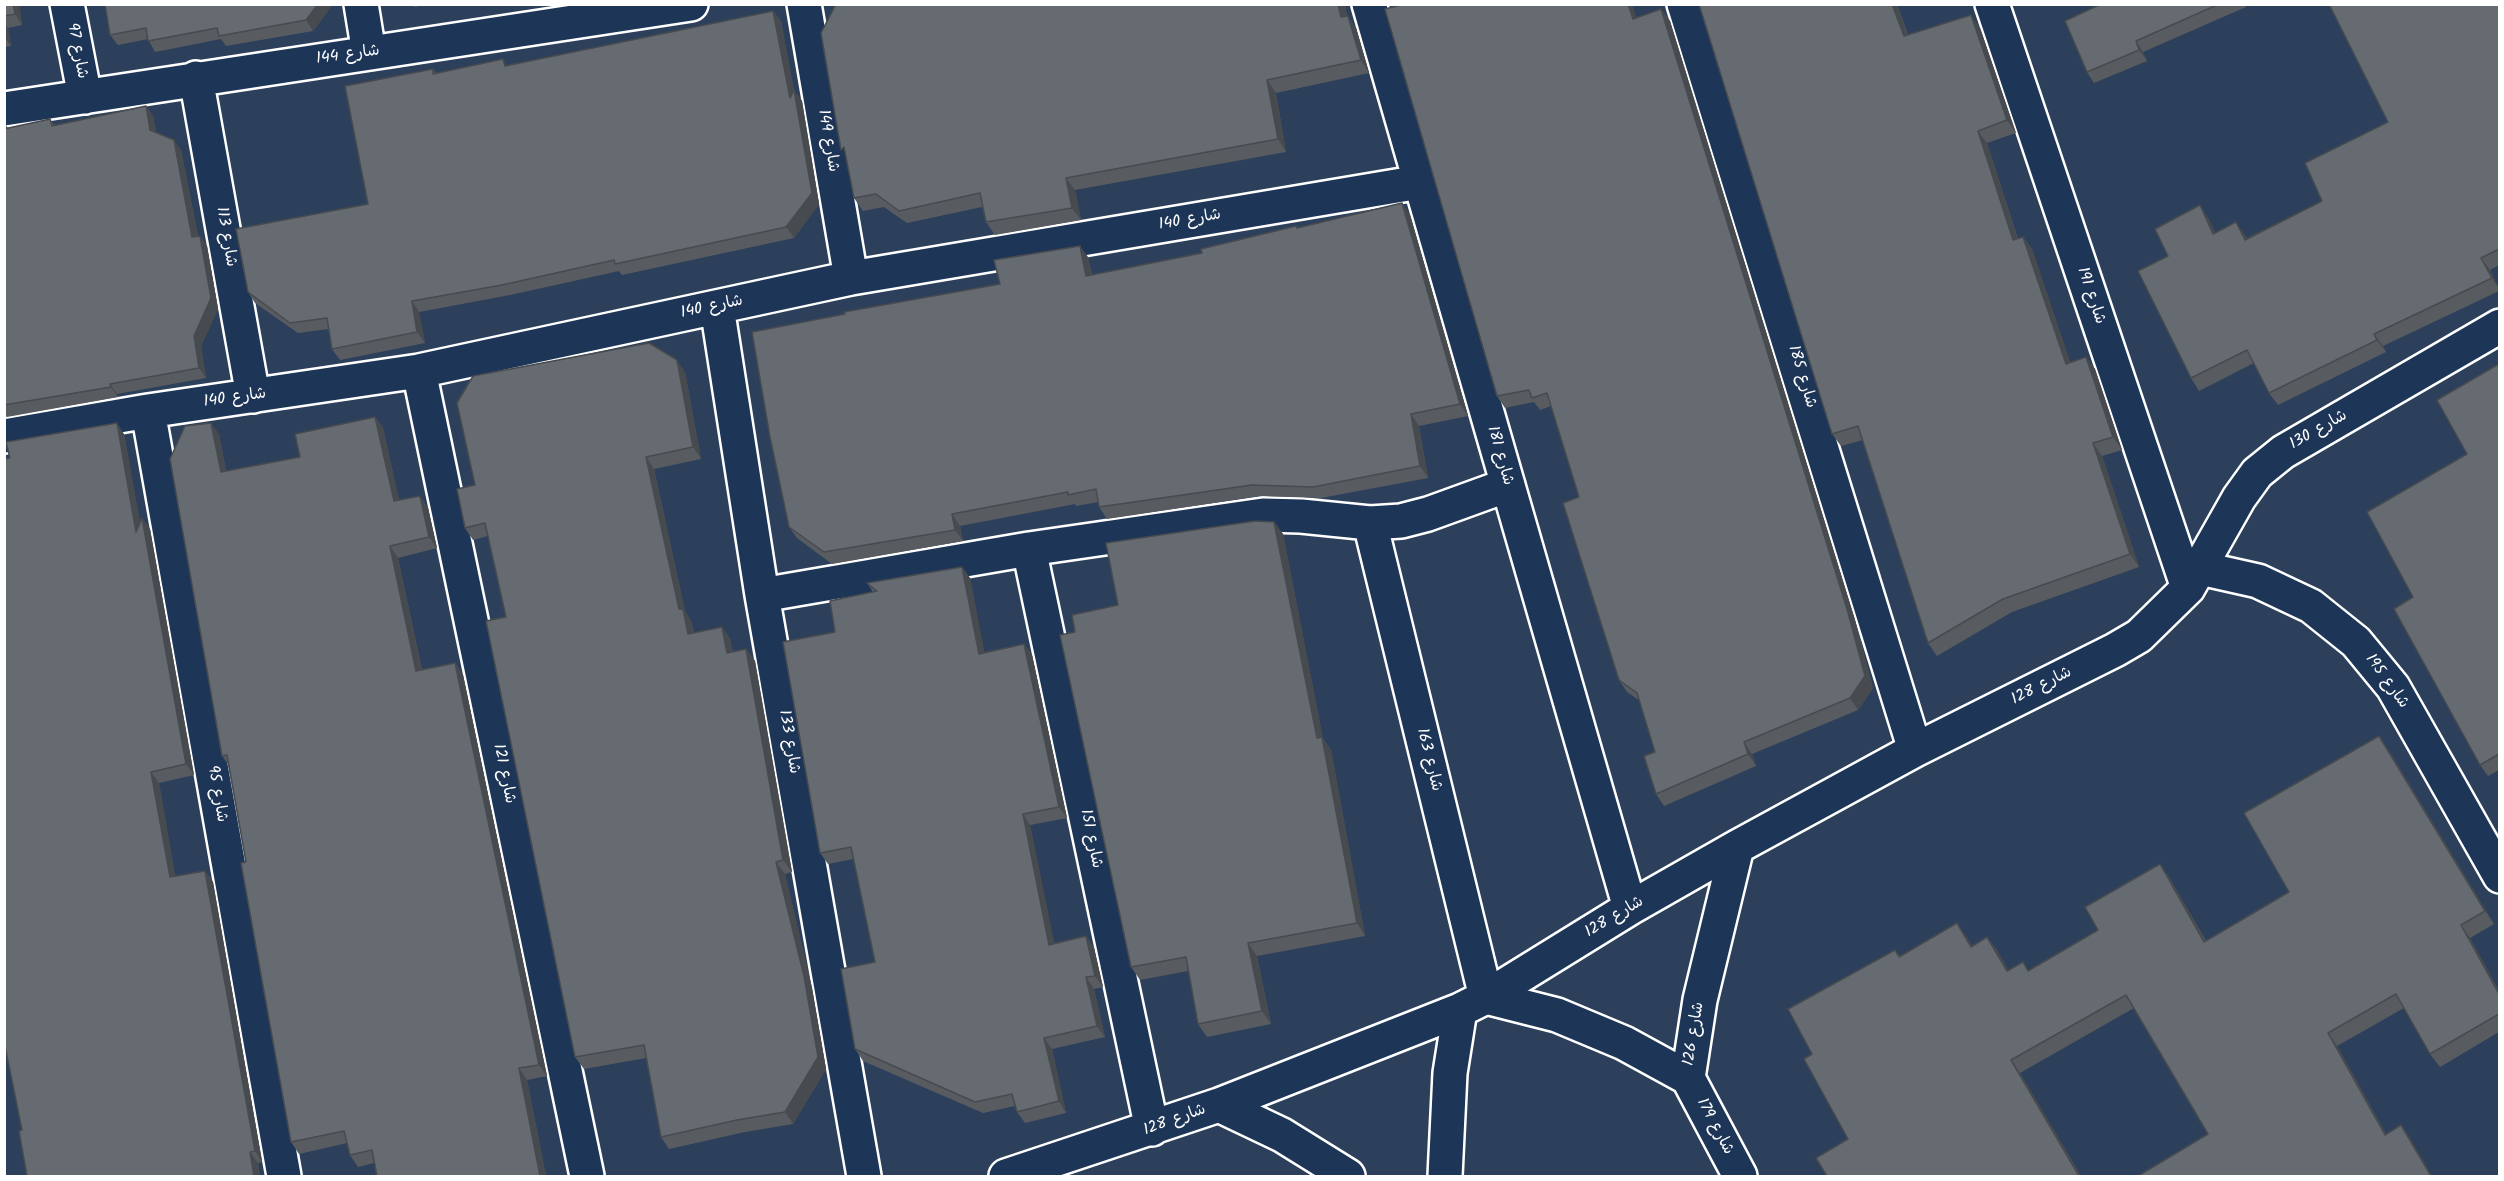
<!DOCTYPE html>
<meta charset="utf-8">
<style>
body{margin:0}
#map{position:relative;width:2504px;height:1181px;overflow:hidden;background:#2c405c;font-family:Kalam,sans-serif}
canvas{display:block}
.frame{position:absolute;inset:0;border:6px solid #fff;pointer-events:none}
</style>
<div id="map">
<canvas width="2504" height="1181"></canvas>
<div class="frame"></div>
</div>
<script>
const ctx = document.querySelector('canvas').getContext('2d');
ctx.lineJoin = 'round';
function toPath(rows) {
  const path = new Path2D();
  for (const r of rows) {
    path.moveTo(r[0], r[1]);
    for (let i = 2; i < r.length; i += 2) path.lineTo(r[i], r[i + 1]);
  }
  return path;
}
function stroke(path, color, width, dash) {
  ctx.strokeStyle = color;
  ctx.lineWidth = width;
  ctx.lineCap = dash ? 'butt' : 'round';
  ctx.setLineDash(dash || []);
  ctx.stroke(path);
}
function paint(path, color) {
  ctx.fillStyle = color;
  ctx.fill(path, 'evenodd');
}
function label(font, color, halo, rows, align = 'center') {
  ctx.font = font + ' Kalam,"Playpen Sans Arabic",sans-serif';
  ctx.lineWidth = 4.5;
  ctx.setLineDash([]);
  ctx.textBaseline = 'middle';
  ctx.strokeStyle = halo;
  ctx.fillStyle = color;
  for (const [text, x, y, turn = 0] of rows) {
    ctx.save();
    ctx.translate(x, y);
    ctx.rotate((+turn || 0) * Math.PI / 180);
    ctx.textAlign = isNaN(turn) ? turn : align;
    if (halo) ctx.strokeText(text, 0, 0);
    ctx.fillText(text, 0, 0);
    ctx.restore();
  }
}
const minor = toPath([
 [67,4,85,97],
 [361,4,369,53],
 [804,4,851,278],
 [1369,4,1630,908],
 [1684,4,1915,750],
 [1992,4,2188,588],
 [196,78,253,396],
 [4,109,691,4],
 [717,307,762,595,864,1176],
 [419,371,587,1176],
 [148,411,284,1176],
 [4,436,148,411,419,371,851,278,1420,182],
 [1370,523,1486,997,1557,1015,1624,1043,1688,1078],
 [1029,549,1152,1129],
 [2200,568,2258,581,2311,606,2356,642,2393,687,2500,876],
 [762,595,1029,549,1263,515,1301,516,1370,523,1401,521,1428,514,1508,485],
 [1688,1078,1700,1000,1737,847],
 [1688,1078,1740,1176],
 [1219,1105,1282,1135,1348,1176],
 [1006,1176,1219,1105,1460,1010,1486,997,1630,908,1737,847,1915,750,2115,650,2139,636,2188,588,2239,498,2257,473,2283,452,2500,326],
 [1445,1176,1450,1073,1460,1010]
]);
const wall = toPath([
 [4,4,19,4,22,25,8,28,11,46,4,47],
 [105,4,333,4,313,31,226,46,221,39,155,52,148,39,118,45,110,35],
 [411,4,428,4,415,7],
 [836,4,1345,4,1347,16,1356,28,1369,73,1276,93,1286,152,1075,190,1081,220,995,235,986,222,982,207,907,223,884,207,863,211,854,198],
 [1699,4,1897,4,1908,35,1980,28,2016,133,1987,143,2018,239,2023,237,2032,249,2070,362,2086,357,2095,369,2122,450,2102,456,2139,567,2012,612,1937,656,1928,643,1863,440,1841,446,1832,434],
 [2101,4,2245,4,2246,7,2143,52,2147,61,2094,83,2087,72],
 [2499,4,2499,265,2490,270,2499,289,2499,291,2383,346,2386,352,2278,405,2269,393,2254,363,2199,391,2191,378,2168,256,2208,218,2215,233,2245,235,2247,238,2322,201,2388,122],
 [1661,9,1670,21,1855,620,1873,688,1858,710,1752,754,1756,766,1664,806,1656,794,1655,752,1640,701,1627,692,1619,680,1579,497,1551,406,1540,410,1534,402,1505,408,1497,396,1637,18],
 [773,11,781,21,794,91,802,101,819,204,794,238,622,275,619,271,510,295,419,312,425,343,340,360,332,349,329,329,298,333,255,303,248,292,368,204,433,69,436,73,508,66],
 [146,106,153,116,156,132,181,150,198,236,200,236,207,246,218,309,201,346,206,378,117,394,118,397,7,417,4,414,4,123,8,128,50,119,54,125],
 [1410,215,1468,416,1419,426,1428,478,1321,498,1260,496,1107,519,1099,507,1098,502,1076,506,1075,504,960,526,963,541,832,564,797,538,789,527,1000,284,1088,257,1092,275,1202,253,1298,227],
 [2499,364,2499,770,2488,776,2480,765,2413,597,2467,454],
 [685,372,701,459,654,469,685,611,691,621,694,633,722,627,730,639,733,652,746,649,755,661,792,872,785,874,812,988,826,1069,793,1124,745,1132,669,1149,661,1137,646,1058,584,1069,575,1057,506,617,488,536,473,540,465,528,475,485],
 [375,417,383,428,399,500,420,496,428,508,437,548,398,558,422,670,455,663,463,675,547,1076,527,1080,546,1176,377,1176,374,1163,358,1167,350,1155,347,1143,299,1154,291,1142,246,862,228,764,222,756,219,434,226,471,300,457],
 [124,434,140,523,142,518,150,529,194,775,159,783,175,876,205,871,213,882,262,1162,258,1163,260,1176,27,1176,22,1130,10,458],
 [1274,522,1283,534,1323,739,1331,750,1365,936,1257,956,1271,1024,1207,1037,1198,1024,1188,971,1140,980,1131,967,1075,632,1118,605],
 [962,567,970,578,984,652,1024,644,1032,655,1067,818,1030,825,1054,943,1086,936,1094,948,1103,987,1094,989,1105,1037,1052,1049,1066,1113,1025,1123,1017,1112,1015,1106,983,1113,863,1061,855,1049,875,962,853,859,828,864,820,853,835,632,873,592,867,583],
 [2388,749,2494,924,2470,938,2499,991,2499,1032,2440,1067,2430,1054,2404,1008,2337,1046,2386,1134,2401,1125,2410,1138,2208,1134,2134,1008,2020,1073,2081,1176,1827,1176,1848,1139,1895,950,1900,956,1966,936,1972,946,1987,937,1997,950,2008,970,2029,970,2098,930,2160,864,2169,877,2206,941,2289,892]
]);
const shadedWall = toPath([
 [13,4,19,4,22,25,15,14],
 [318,4,333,4,313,31,306,20],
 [1338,4,1345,4,1349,30,1341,17],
 [1628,4,1632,4,1641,31,1633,19],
 [1892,4,1897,4,1912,49,1904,36],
 [1661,9,1670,21,1855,620,1873,688,1858,710,1850,698],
 [773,11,781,21,794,91,802,101,819,204,794,238,786,227,790,98],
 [1971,15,1980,28,2016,133,2007,120],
 [1348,16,1356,28,1369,73,1361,60],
 [4,23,8,28,11,46,4,37],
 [2136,41,2143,52,2147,61,2139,50],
 [1267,80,1276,93,1286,152,1278,139],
 [146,106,153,116,158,140,150,130],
 [1978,131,1987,143,2022,253,2013,240],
 [174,140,181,150,200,247,192,237],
 [1066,178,1075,190,1081,220,1072,208],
 [1402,203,1410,215,1468,416,1460,404],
 [2200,205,2208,218,2222,246,2213,234],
 [2236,222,2245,235,2253,252,2245,240],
 [200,236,207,246,218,309,201,346,206,378,199,368,194,336],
 [2023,237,2032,249,2075,376,2066,364],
 [1080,246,1088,257,1094,287,1086,276],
 [2481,258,2490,270,2499,289,2492,278],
 [412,301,419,312,425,343,417,332],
 [2374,334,2383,346,2386,352,2377,340],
 [2086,357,2095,369,2122,450,2113,437],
 [677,360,685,372,701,459,693,447],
 [110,384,117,394,118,397,111,387],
 [1411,414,1419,426,1428,478,1420,466],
 [375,417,383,428,402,513,394,501],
 [117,423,124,434,144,543,136,532],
 [211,423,219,434,228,483,221,472],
 [2093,443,2102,456,2139,567,2130,554],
 [646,457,654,469,685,611,691,621,696,646,688,634,679,609],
 [420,496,428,508,437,548,429,537],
 [952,514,960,526,963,541,955,530],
 [142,518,150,529,194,775,186,764],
 [1274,522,1283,534,1323,739,1331,750,1365,936,1357,923,1317,738],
 [390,546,398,558,424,682,416,671],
 [962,567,970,578,987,665,979,654],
 [722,627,730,639,736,665,727,653],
 [1024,644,1032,655,1067,818,1059,807],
 [746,649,755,661,792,872,783,860],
 [455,663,463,675,547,1076,539,1065],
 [2379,736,2388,749,2494,924,2485,911],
 [1744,742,1752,754,1756,766,1748,754],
 [151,772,159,783,177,888,170,877],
 [1023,814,1030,825,1057,956,1049,945],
 [776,862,785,874,812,988,826,1069,793,1124,785,1112],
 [2160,864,2169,877,2213,955,2204,942],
 [205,871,213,882,262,1162,255,1151],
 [1957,923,1966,936,1980,960,1971,947],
 [2461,925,2470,938,2499,991,2499,994],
 [1086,936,1094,948,1103,987,1095,976],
 [1987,937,1997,950,2016,984,2007,971],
 [1248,943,1257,956,1271,1024,1262,1011],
 [1086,977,1094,989,1105,1037,1097,1026],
 [2328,1033,2337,1046,2394,1148,2385,1135],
 [1044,1038,1052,1049,1066,1113,1059,1101],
 [2011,1060,2020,1073,2081,1176,2079,1176],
 [519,1068,527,1080,546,1176,540,1176],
 [2401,1125,2410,1138,2432,1176,2431,1176],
 [250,1152,258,1163,260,1176,254,1176]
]);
const building = toPath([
 [4,4,13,4,15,14,4,16,4,4],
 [105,4,318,4,306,20,219,36,217,28,148,41,146,28,110,35,105,4],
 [836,4,1338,4,1341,17,1348,16,1361,60,1267,80,1278,139,1066,178,1072,208,986,222,980,193,899,211,876,194,854,198,844,147,841,150,821,33,836,4],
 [1405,4,1628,4,1633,19,1661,9,1847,609,1865,676,1850,698,1744,742,1748,754,1656,794,1644,756,1655,752,1637,693,1619,680,1563,503,1579,497,1547,393,1532,398,1529,390,1497,396,1385,9,1405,4],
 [1699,4,1892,4,1904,36,1971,15,2007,120,1978,131,2013,240,2023,237,2066,364,2086,357,2113,437,2093,443,2130,554,2003,599,1928,643,1858,426,1832,434,1699,4],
 [2101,4,2219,4,2136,41,2139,50,2087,72,2065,21,2101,4],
 [2329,4,2499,4,2499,249,2481,258,2492,278,2374,334,2377,340,2269,393,2247,350,2191,378,2138,271,2168,256,2155,229,2200,205,2213,234,2236,222,2245,240,2322,201,2305,163,2388,122,2329,4],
 [773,11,790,98,794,90,812,193,786,227,615,264,614,260,502,285,412,301,417,332,332,349,327,318,290,323,248,292,236,229,368,204,345,86,433,69,433,74,503,59,505,66,773,11],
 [146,106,150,130,174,140,192,237,200,236,211,298,194,336,199,368,110,384,111,387,4,405,4,129,50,119,52,126,146,106],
 [1402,203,1460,404,1411,414,1420,466,1313,487,1252,485,1099,507,1096,489,1068,495,1068,492,952,514,955,530,824,552,789,527,770,437,752,332,845,314,844,312,1000,284,994,260,1080,246,1086,276,1202,253,1201,249,1296,226,1297,228,1402,203],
 [649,343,677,360,693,447,646,457,679,609,683,609,688,634,722,627,727,653,746,649,783,860,776,862,804,976,818,1057,785,1112,737,1120,661,1137,644,1045,575,1057,486,621,506,617,485,523,465,528,457,489,475,485,457,403,473,376,649,343],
 [2499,364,2499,754,2480,765,2394,609,2413,597,2367,512,2467,454,2437,400,2499,364],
 [375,417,394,501,420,496,429,537,390,546,416,671,455,663,539,1065,519,1068,540,1176,377,1176,372,1150,350,1155,344,1131,291,1142,241,863,246,862,227,755,222,756,170,459,185,426,211,423,221,472,300,457,295,434,375,417],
 [117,423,136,532,142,518,186,764,151,772,170,877,205,871,255,1151,250,1152,254,1176,27,1176,19,1131,22,1130,4,1041,4,459,10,458,6,442,117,423],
 [1255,521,1274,522,1317,738,1322,737,1357,923,1248,943,1262,1011,1198,1024,1186,957,1131,967,1060,635,1075,632,1072,615,1118,605,1106,543,1255,521],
 [962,567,979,654,1024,644,1059,807,1023,814,1049,945,1086,936,1095,976,1086,977,1097,1026,1044,1038,1059,1101,1017,1112,1012,1094,975,1102,855,1049,841,969,875,962,851,847,820,853,783,642,835,632,830,601,877,591,867,583,962,567],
 [2379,736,2485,911,2461,925,2499,994,2499,1014,2430,1054,2396,994,2328,1033,2385,1135,2401,1125,2431,1176,2138,1176,2208,1134,2126,995,2011,1060,2079,1176,1827,1176,1816,1158,1848,1139,1804,1059,1812,1054,1788,1009,1895,950,1899,957,1957,923,1971,947,1987,937,2007,971,2023,962,2028,971,2098,930,2085,907,2160,864,2204,942,2289,892,2244,813,2379,736]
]);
const streetNames = [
 ["شارع 97",76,51,79],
 ["شارع 144",348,56,-8],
 ["شارع 149",827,141,80],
 ["شارع 140",1190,221,-10],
 ["شارع 113",225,237,80],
 ["شارع 191",2090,296,71],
 ["شارع 140",712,308,-12],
 ["شارع 185",1801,377,73],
 ["شارع 140",235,399,-8],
 ["شارع 130",2319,431,-30],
 ["شارع 181",1499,456,74],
 ["شارع 195",2386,682,54],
 ["شارع 128",2042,687,-27],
 ["شارع 133",788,742,80],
 ["شارع 163",1428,760,76],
 ["شارع 121",503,774,78],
 ["شارع 95",216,794,80],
 ["شارع 151",1090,839,78],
 ["شارع 128",1615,918,-31],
 ["شارع 126",1695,1034,-81],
 ["شارع 128",1175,1121,-20],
 ["شارع 179",1714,1127,62]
];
stroke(minor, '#fff', 38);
stroke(minor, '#1d3557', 33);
paint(wall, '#585c61');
paint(shadedWall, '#474b4f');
paint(building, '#666b71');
stroke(building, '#474b4f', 1.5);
label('16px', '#fff', '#1d3557', streetNames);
</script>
